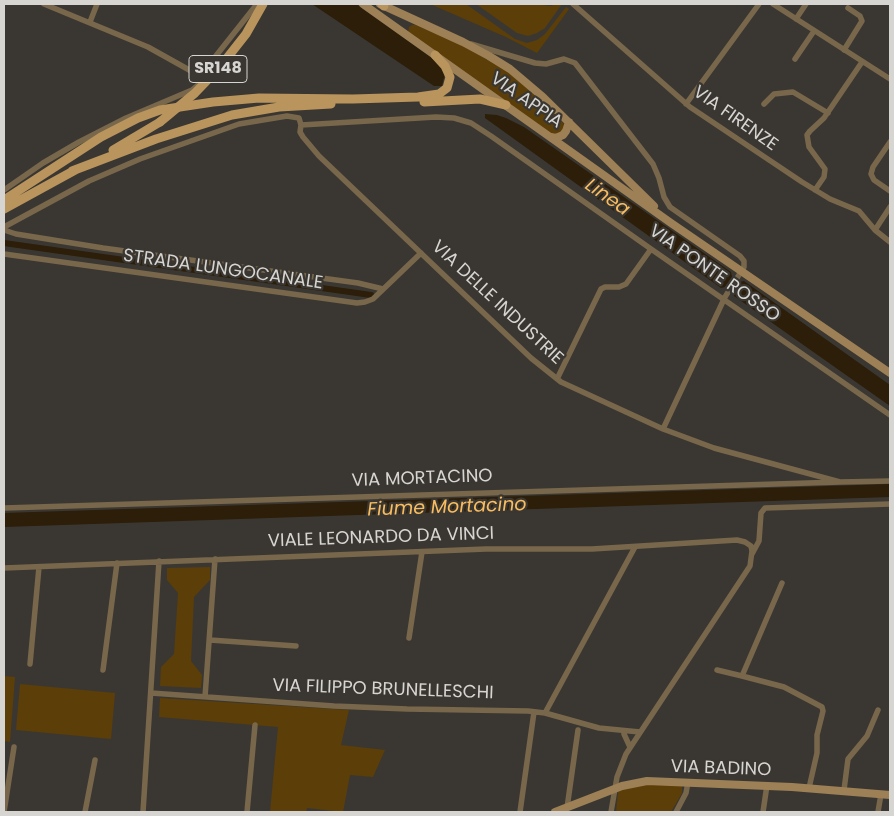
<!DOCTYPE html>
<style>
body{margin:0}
#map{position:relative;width:894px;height:816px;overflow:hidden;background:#3a3732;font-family:Poppins,sans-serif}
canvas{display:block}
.frame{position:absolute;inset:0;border:5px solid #d7d5d2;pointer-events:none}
</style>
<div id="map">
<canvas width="894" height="816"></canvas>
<div class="frame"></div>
</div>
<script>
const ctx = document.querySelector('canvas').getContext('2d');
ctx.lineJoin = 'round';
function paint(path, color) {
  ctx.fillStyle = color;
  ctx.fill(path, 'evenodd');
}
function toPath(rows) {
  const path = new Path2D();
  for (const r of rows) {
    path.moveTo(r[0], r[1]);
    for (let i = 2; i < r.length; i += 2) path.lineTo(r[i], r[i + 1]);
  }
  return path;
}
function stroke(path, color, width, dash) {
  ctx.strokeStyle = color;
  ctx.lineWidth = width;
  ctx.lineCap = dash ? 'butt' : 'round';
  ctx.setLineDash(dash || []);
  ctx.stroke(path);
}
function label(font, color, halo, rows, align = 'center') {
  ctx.font = font + ' Poppins,sans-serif';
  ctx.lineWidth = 4.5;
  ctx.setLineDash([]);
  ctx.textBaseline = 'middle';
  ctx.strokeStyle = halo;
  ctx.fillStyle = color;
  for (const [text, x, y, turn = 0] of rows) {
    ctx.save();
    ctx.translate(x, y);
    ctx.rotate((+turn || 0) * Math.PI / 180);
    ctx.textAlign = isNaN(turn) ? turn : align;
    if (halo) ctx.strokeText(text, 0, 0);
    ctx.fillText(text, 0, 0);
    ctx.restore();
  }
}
const green = toPath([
 [430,4,466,4,515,39,527,43,537,40,545,34,566,7,569,9,537,53,506,37],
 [476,4,535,4,550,6,558,4,562,4,545,28,537,33,528,36,517,33],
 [412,25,416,25,458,43,500,65,539,98,564,124,563,130,559,134,553,135,408,33,409,27],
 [210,567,210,580,194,597,191,661,202,675,201,688,160,686,161,667,174,654,178,593,167,580,167,568],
 [4,676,15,677,10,742,4,741],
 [20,684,115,693,111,739,16,730],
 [160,698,349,710,341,745,385,750,373,777,350,775,343,812,307,808,306,812,270,812,278,727,159,717],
 [651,784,682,785,682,793,671,812,616,812,618,792,627,787]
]);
const water = toPath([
 [312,4,356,4,436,61,445,73,442,86,434,86],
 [485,114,497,115,506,118,524,127,731,272,732,277,725,287,721,288,485,118],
 [744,281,890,385,890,406,734,296,733,292,739,282],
 [890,484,890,497,4,527,4,513]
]);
const canal = toPath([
 [4,243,371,295]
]);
const street = toPath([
 [44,4,148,47,200,76,257,4],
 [573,4,690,107,802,182,830,199,859,211,875,230,890,242],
 [773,4,890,79],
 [796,19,806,4],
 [90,22,97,4],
 [471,44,535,63,546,64,564,59,575,63,653,164,659,178,664,197,670,207,740,256,744,261,744,267,725,297,663,429],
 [844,50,862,21,860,16,848,8],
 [795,59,814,31],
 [686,104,759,4],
 [764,104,774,94,793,92,828,113],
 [301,125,300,132,303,137,319,156,531,358,561,382,663,429,714,448,840,482,890,481],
 [890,142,873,167,871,174,874,180,890,191],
 [4,190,43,163,79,142,126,118,192,90,198,85,200,76],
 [815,190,824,177,825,169,809,147,807,135,810,131,824,118,862,62],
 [4,227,89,181,140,159,239,124,287,116,299,118,301,125,436,117,454,118,471,123,491,136,651,249,890,415],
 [4,230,16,234,103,248,358,283,383,289],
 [875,230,890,207],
 [4,254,357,303,365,302,373,299,421,253],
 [557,379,601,289,605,287,619,287,626,284,651,249],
 [4,508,840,482],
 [752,554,759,541,761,513,765,508,890,504],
 [4,568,486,549,592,549,737,540,745,542,751,546,752,551,750,566,626,754,617,777,611,812],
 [782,583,742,676,784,687,822,707,823,711,817,735,817,753,809,788],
 [409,638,422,552],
 [210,640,296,646],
 [30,664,39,567],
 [103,670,117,563],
 [717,670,742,676],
 [151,693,334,706,407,709,528,711,545,713,599,728,640,732],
 [205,697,215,559],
 [545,713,635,547],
 [624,734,630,747],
 [844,790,848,759,867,736,878,710],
 [567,808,578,730],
 [4,812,14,747],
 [85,812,95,760],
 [143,812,159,561],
 [247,812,255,725],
 [520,812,534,712],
 [676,812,686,793,688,782],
 [763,812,767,785],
 [878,812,881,794]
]);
const secondary = toPath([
 [363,4,671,223,890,373],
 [380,4,463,42,489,56,510,69,543,97,654,206],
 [551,137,556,138,563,135,566,131,569,122],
 [555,812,622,786,647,781,792,787,890,795]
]);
const primary = toPath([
 [382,4,384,6],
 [424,102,480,99,506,105],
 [113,150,160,122],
 [72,171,156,139,232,115,279,107,331,104],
 [4,200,101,137,138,118,160,110,213,102,259,98,353,99,418,97,439,94,447,88,450,77,445,66,435,55],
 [4,209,77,169]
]);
const primaryBridge = toPath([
 [160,122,195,93,220,67,246,34,263,4]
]);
const shields = [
 [218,69,58]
];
const shieldNames = [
 ["SR148",218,69]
];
const streetNames = [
 ["VIA APPIA",526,101,35],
 ["VIA FIRENZE",735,119,35],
 ["STRADA LUNGOCANALE",223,270,8],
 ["VIA PONTE ROSSO",714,274,35],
 ["VIA DELLE INDUSTRIE",497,303,43],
 ["VIA MORTACINO",422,479,-2],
 ["VIALE LEONARDO DA VINCI",381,538,-2],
 ["VIA FILIPPO BRUNELLESCHI",383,690,2],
 ["VIA BADINO",721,769,2]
];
const waterNames = [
 ["Linea",607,198,35],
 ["Fiume Mortacino",447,508,-2]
];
paint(green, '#5c3e08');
paint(water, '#2c1e08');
stroke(canal, '#2c1e08', 6);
stroke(street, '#79674c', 5.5);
stroke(secondary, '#9d8056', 8);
stroke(primary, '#b9945c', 9);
stroke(primaryBridge, '#b9945c', 9);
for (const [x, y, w] of shields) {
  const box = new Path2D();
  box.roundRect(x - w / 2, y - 13.5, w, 27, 4);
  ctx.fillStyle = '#3a3732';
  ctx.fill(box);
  stroke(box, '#d7d5d2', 1);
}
label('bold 16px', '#d7d5d2', null, shieldNames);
label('18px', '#d7d5d2', '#3a3732', streetNames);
label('italic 19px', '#f9bc5e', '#3a3732', waterNames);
</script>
